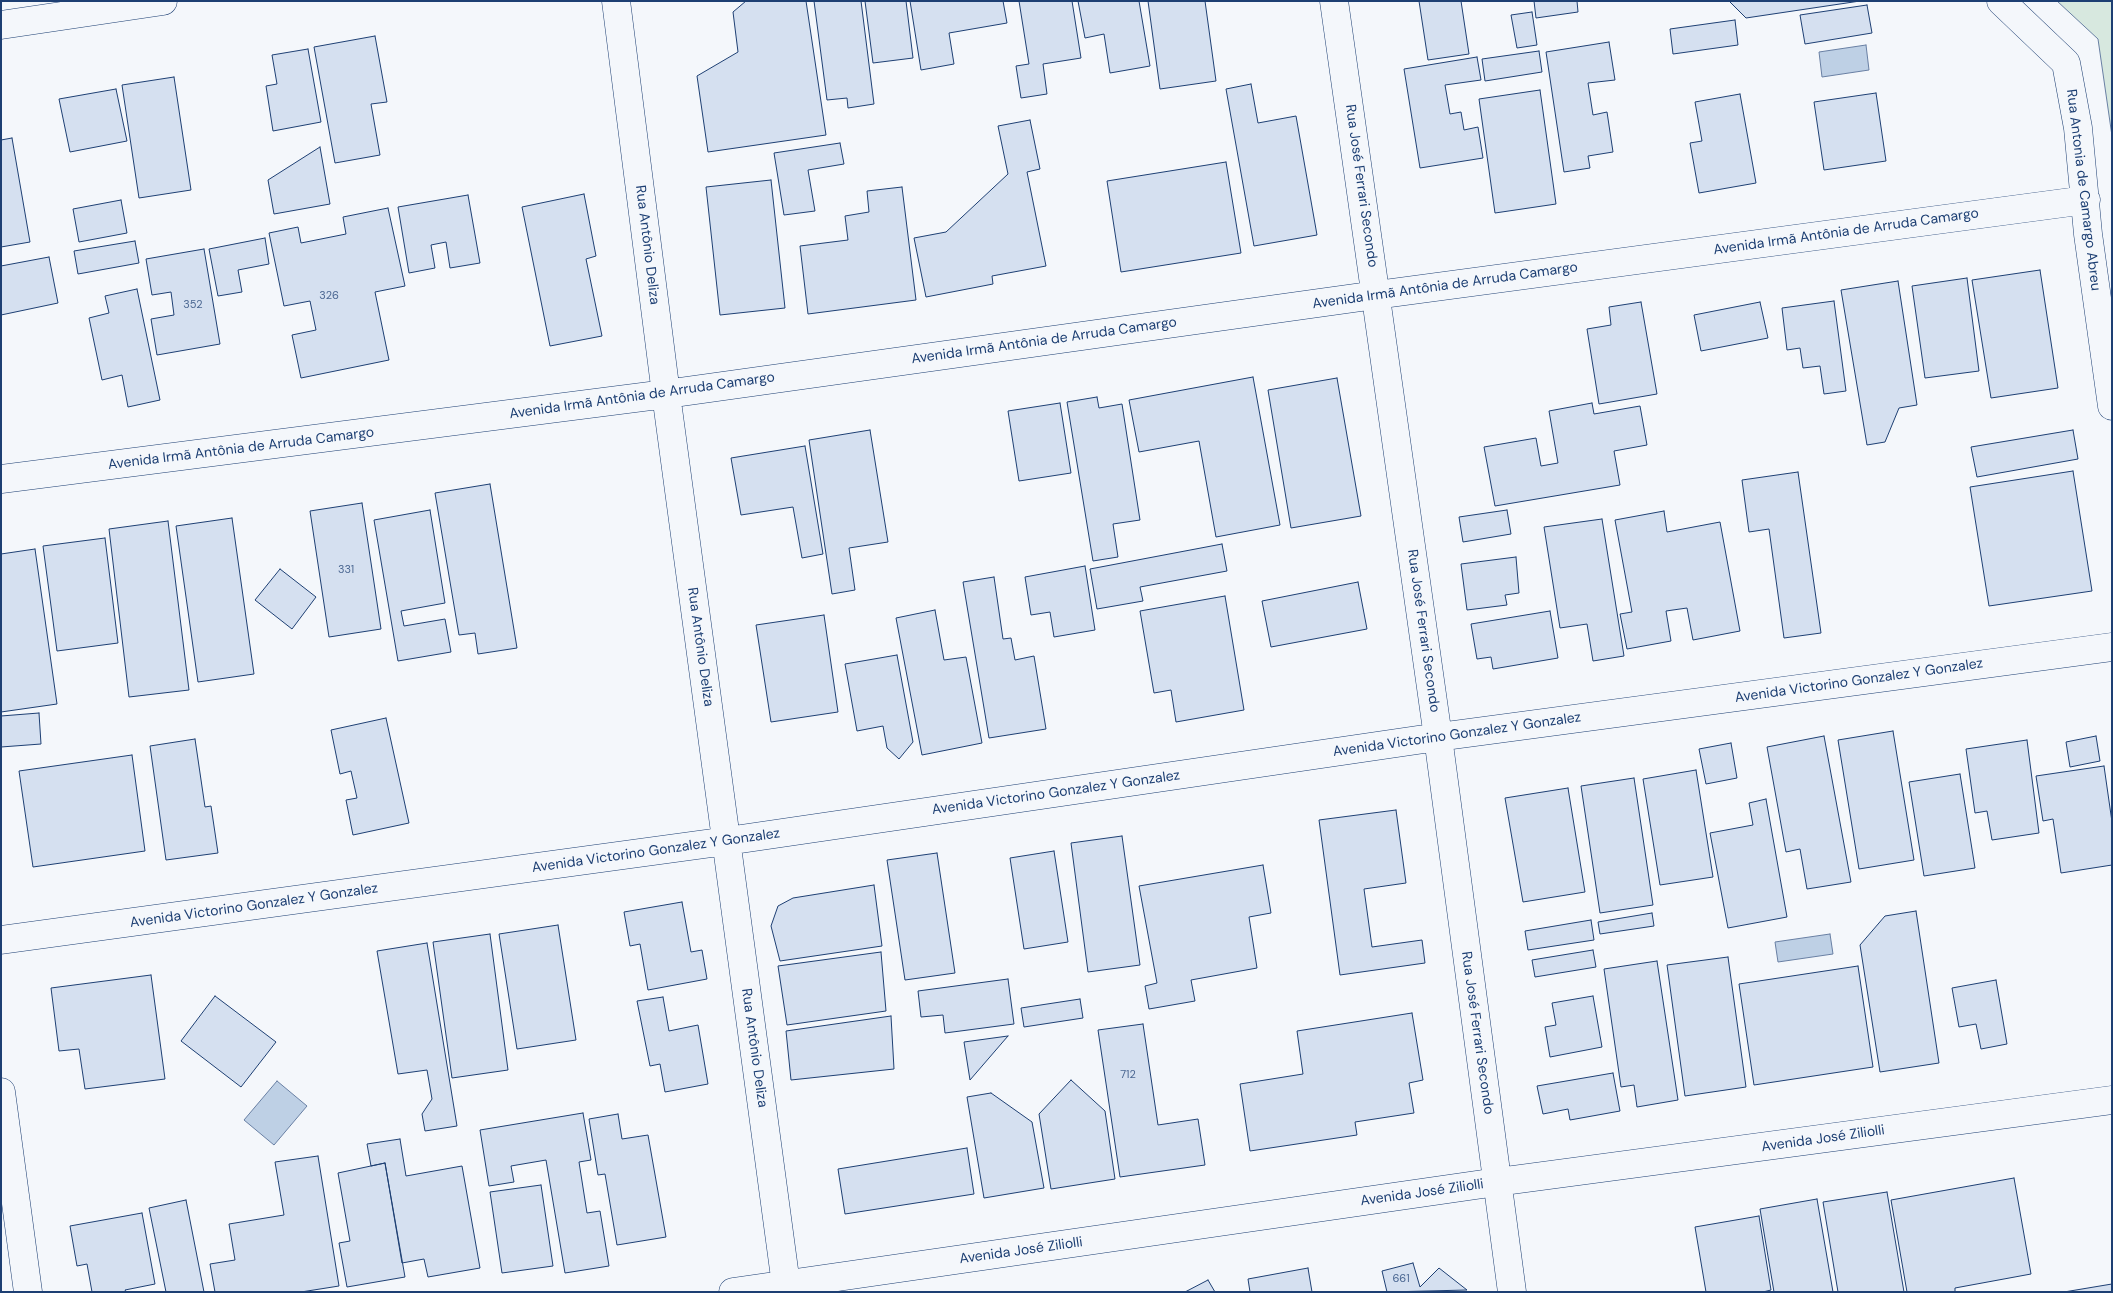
<!DOCTYPE html>
<meta charset="utf-8">
<style>
body{margin:0}
#map{position:relative;width:2113px;height:1293px;overflow:hidden;background:#f4f7fb;font-family:"DM Sans",sans-serif}
canvas{display:block}
.frame{position:absolute;inset:0;border:2px solid #1d3f73;pointer-events:none}
</style>
<div id="map">
<canvas width="2113" height="1293"></canvas>
<div class="frame"></div>
</div>
<script>
const ctx = document.querySelector('canvas').getContext('2d');
ctx.lineJoin = 'round';
function paint(path, color) {
  ctx.fillStyle = color;
  ctx.fill(path, 'evenodd');
}
function toPath(rows) {
  const path = new Path2D();
  for (const r of rows) {
    path.moveTo(r[0], r[1]);
    for (let i = 2; i < r.length; i += 2) path.lineTo(r[i], r[i + 1]);
  }
  return path;
}
function stroke(path, color, width, dash) {
  ctx.strokeStyle = color;
  ctx.lineWidth = width;
  ctx.lineCap = dash ? 'butt' : 'round';
  ctx.setLineDash(dash || []);
  ctx.stroke(path);
}
function label(font, color, halo, rows, align = 'center') {
  ctx.font = font + ' "DM Sans",sans-serif';
  ctx.lineWidth = 4;
  ctx.setLineDash([]);
  ctx.textBaseline = 'middle';
  ctx.strokeStyle = halo;
  ctx.fillStyle = color;
  for (const [text, x, y, turn = 0] of rows) {
    ctx.save();
    ctx.translate(x, y);
    ctx.rotate((+turn || 0) * Math.PI / 180);
    ctx.textAlign = isNaN(turn) ? turn : align;
    if (halo) ctx.strokeText(text, 0, 0);
    ctx.fillText(text, 0, 0);
    ctx.restore();
  }
}
const green = toPath([
 [2057,1,2112,1,2112,136,2098,39,2057,1]
]);
const water = toPath([
 [1866,45,1869,70,1822,77,1819,52,1866,45],
 [1830,934,1833,954,1778,962,1775,942,1830,934],
 [277,1081,307,1106,274,1145,244,1120,277,1081]
]);
const building = toPath([
 [746,1,806,1,826,135,708,152,697,76,738,52,733,12,746,1],
 [814,1,861,1,874,104,848,108,847,98,827,100,814,1],
 [865,1,906,1,913,58,873,63,865,1],
 [910,1,1003,1,1007,23,949,33,954,64,921,70,910,1],
 [1019,1,1072,1,1081,58,1043,64,1047,94,1021,98,1016,66,1029,64,1019,1],
 [1078,1,1139,1,1150,66,1110,73,1104,34,1085,38,1078,1],
 [1148,1,1205,1,1216,81,1160,89,1148,1],
 [1419,1,1461,1,1469,54,1428,60,1419,1],
 [1534,1,1577,1,1578,12,1536,18,1534,1],
 [1729,1,1860,1,1746,18,1729,1],
 [1867,5,1872,33,1805,44,1800,15,1867,5],
 [1532,12,1537,45,1517,48,1511,15,1532,12],
 [1735,20,1738,45,1673,54,1670,29,1735,20],
 [375,36,387,102,371,104,380,155,335,163,314,47,375,36],
 [1609,42,1615,80,1588,83,1593,115,1607,112,1613,152,1588,156,1590,168,1564,172,1546,52,1609,42],
 [308,49,321,122,273,131,266,86,277,84,272,55,308,49],
 [1539,51,1542,72,1485,81,1482,59,1539,51],
 [1477,57,1481,80,1445,85,1450,114,1461,112,1464,130,1478,127,1483,158,1420,168,1404,69,1477,57],
 [174,77,191,190,139,198,122,85,174,77],
 [1251,84,1258,123,1296,116,1317,235,1254,246,1226,89,1251,84],
 [116,89,127,141,70,152,59,99,116,89],
 [1540,90,1556,204,1495,213,1479,99,1540,90],
 [1876,93,1886,161,1824,170,1814,102,1876,93],
 [1740,94,1756,183,1699,193,1690,143,1702,141,1695,102,1740,94],
 [1030,120,1040,169,1027,172,1046,266,992,276,993,284,926,297,914,238,946,232,1008,174,998,126,1030,120],
 [12,138,30,242,1,247,1,140,12,138],
 [840,143,844,164,808,170,815,211,784,215,774,153,840,143],
 [320,147,330,204,274,214,268,180,320,147],
 [1226,162,1241,253,1121,272,1107,181,1226,162],
 [771,180,785,308,720,315,706,187,771,180],
 [902,187,916,300,808,314,800,246,848,240,845,216,869,212,867,191,902,187],
 [584,194,596,256,586,259,602,336,550,346,522,207,584,194],
 [468,195,480,263,450,268,446,242,431,245,435,268,409,273,398,207,468,195],
 [121,200,127,233,79,242,73,209,121,200],
 [388,208,405,286,375,292,389,360,301,378,292,335,316,330,310,301,284,306,269,233,298,227,301,243,346,234,343,217,388,208],
 [265,238,269,264,238,270,242,292,218,296,209,249,265,238],
 [135,241,139,263,78,274,74,251,135,241],
 [204,249,220,344,157,355,151,319,174,315,171,292,152,295,146,259,204,249],
 [49,257,58,303,1,315,1,266,49,257],
 [2040,270,2058,388,1991,398,1972,280,2040,270],
 [1967,278,1979,371,1925,378,1912,286,1967,278],
 [1898,281,1917,405,1899,408,1885,442,1867,445,1841,290,1898,281],
 [137,289,160,400,128,407,122,375,102,380,89,318,109,313,105,296,137,289],
 [1834,301,1846,391,1824,394,1820,366,1803,368,1800,348,1787,350,1782,308,1834,301],
 [1641,302,1657,394,1599,404,1587,329,1611,325,1609,307,1641,302],
 [1760,302,1768,338,1701,351,1694,315,1760,302],
 [1253,377,1280,525,1216,537,1199,441,1139,452,1129,400,1253,377],
 [1337,378,1361,516,1291,528,1268,390,1337,378],
 [1097,397,1099,408,1122,404,1140,520,1113,524,1118,557,1093,561,1067,402,1097,397],
 [1060,403,1071,473,1019,481,1008,411,1060,403],
 [1592,403,1594,414,1640,406,1647,445,1614,451,1620,485,1495,506,1484,447,1536,438,1541,466,1558,463,1549,411,1592,403],
 [870,430,888,542,849,548,855,590,832,594,809,440,870,430],
 [2073,430,2078,459,1977,477,1971,447,2073,430],
 [805,446,823,554,802,558,793,507,741,515,731,458,805,446],
 [2073,471,2092,591,1989,606,1970,487,2073,471],
 [1798,472,1821,633,1784,638,1769,529,1749,532,1742,480,1798,472],
 [490,484,517,648,478,654,475,633,459,635,435,493,490,484],
 [362,503,381,629,329,637,310,511,362,503],
 [430,510,445,603,401,611,404,626,445,619,451,652,398,661,374,520,430,510],
 [1507,510,1511,534,1463,542,1459,517,1507,510],
 [1664,511,1667,532,1720,522,1740,631,1693,640,1687,608,1666,611,1671,641,1627,649,1620,614,1632,612,1615,520,1664,511],
 [232,518,254,674,198,682,176,526,232,518],
 [1602,519,1624,656,1593,661,1587,624,1560,628,1544,527,1602,519],
 [168,521,189,690,129,697,109,529,168,521],
 [105,538,118,643,57,651,43,546,105,538],
 [1222,544,1227,571,1140,587,1143,601,1097,609,1090,569,1222,544],
 [35,549,57,704,1,712,1,554,35,549],
 [1516,557,1519,593,1505,595,1507,605,1467,610,1461,564,1516,557],
 [1085,566,1095,630,1054,637,1050,612,1031,615,1025,577,1085,566],
 [280,569,316,597,292,629,255,600,280,569],
 [994,577,1003,639,1011,638,1015,660,1034,656,1046,729,989,738,963,582,994,577],
 [1358,582,1367,629,1271,647,1262,601,1358,582],
 [1225,596,1244,710,1176,722,1171,690,1154,693,1140,611,1225,596],
 [935,610,944,660,966,657,982,743,922,755,896,618,935,610],
 [1550,611,1558,658,1493,669,1491,657,1477,659,1471,624,1550,611],
 [824,615,838,712,771,722,756,625,824,615],
 [897,655,913,742,899,759,887,748,883,726,857,731,845,664,897,655],
 [39,713,41,744,1,747,1,716,39,713],
 [386,718,409,823,353,835,346,800,357,798,351,771,340,774,331,730,386,718],
 [1893,731,1914,860,1859,869,1838,740,1893,731],
 [1824,736,1851,882,1807,889,1800,849,1786,852,1767,747,1824,736],
 [2096,736,2100,761,2070,767,2066,742,2096,736],
 [195,739,205,807,211,806,218,853,166,860,150,746,195,739],
 [2027,740,2039,833,1992,840,1987,811,1975,813,1966,749,2027,740],
 [1731,743,1737,778,1706,784,1699,749,1731,743],
 [132,755,145,851,33,867,19,771,132,755],
 [2104,766,2112,822,2112,865,2061,873,2053,819,2043,821,2036,776,2104,766],
 [1696,770,1713,877,1660,885,1643,779,1696,770],
 [1960,774,1975,868,1924,876,1909,782,1960,774],
 [1634,778,1653,905,1600,913,1581,786,1634,778],
 [1568,788,1585,892,1523,902,1505,798,1568,788],
 [1766,799,1787,917,1728,928,1710,833,1753,825,1749,803,1766,799],
 [1396,810,1406,883,1364,889,1372,947,1422,940,1425,963,1340,975,1319,820,1396,810],
 [1122,836,1140,965,1088,972,1071,843,1122,836],
 [1054,851,1068,942,1024,949,1010,858,1054,851],
 [937,853,955,973,905,980,887,860,937,853],
 [1263,865,1271,913,1249,917,1257,968,1191,980,1195,1001,1149,1009,1145,986,1157,983,1139,886,1263,865],
 [874,885,882,946,780,961,771,926,778,906,793,898,874,885],
 [682,902,691,952,702,950,707,979,648,990,640,944,630,946,624,912,682,902],
 [1916,911,1939,1063,1880,1072,1860,945,1885,916,1916,911],
 [1652,913,1654,926,1600,934,1598,922,1652,913],
 [1591,920,1594,940,1528,950,1525,931,1591,920],
 [558,925,576,1040,517,1049,499,934,558,925],
 [490,934,508,1070,452,1078,433,942,490,934],
 [427,943,457,1126,425,1131,422,1114,432,1099,427,1070,398,1074,377,951,427,943],
 [1593,950,1596,967,1535,977,1532,960,1593,950],
 [881,952,886,1011,787,1025,778,966,881,952],
 [1728,957,1746,1087,1685,1096,1667,965,1728,957],
 [1657,961,1678,1100,1637,1107,1634,1085,1621,1087,1604,969,1657,961],
 [1858,966,1873,1067,1754,1085,1739,984,1858,966],
 [151,975,165,1079,85,1089,79,1049,59,1051,51,988,151,975],
 [1008,979,1014,1024,945,1033,943,1015,921,1017,918,991,1008,979],
 [1996,980,2007,1044,1981,1049,1976,1024,1959,1027,1952,988,1996,980],
 [215,996,276,1042,241,1087,181,1041,215,996],
 [1593,996,1602,1047,1550,1057,1545,1027,1556,1025,1552,1003,1593,996],
 [663,997,669,1031,698,1025,708,1084,665,1092,660,1064,650,1066,637,1001,663,997],
 [1080,999,1083,1018,1024,1027,1021,1008,1080,999],
 [1412,1013,1423,1080,1409,1083,1414,1113,1355,1122,1357,1135,1250,1151,1240,1084,1303,1074,1297,1031,1412,1013],
 [891,1016,894,1069,791,1080,786,1031,891,1016],
 [1143,1024,1158,1125,1198,1119,1205,1165,1120,1177,1098,1030,1143,1024],
 [1008,1036,970,1080,964,1042,1008,1036],
 [1613,1073,1620,1111,1570,1120,1568,1109,1543,1114,1537,1086,1613,1073],
 [1071,1080,1105,1111,1115,1179,1051,1189,1039,1114,1071,1080],
 [991,1093,1032,1122,1044,1188,984,1198,967,1097,991,1093],
 [583,1113,591,1160,579,1162,587,1213,600,1211,609,1266,565,1273,546,1160,511,1166,514,1182,489,1186,480,1130,583,1113],
 [618,1114,622,1139,648,1135,666,1237,617,1245,605,1174,598,1175,589,1119,618,1114],
 [400,1139,406,1176,462,1166,480,1268,428,1277,424,1259,402,1263,385,1163,371,1166,367,1144,400,1139],
 [967,1148,974,1194,845,1214,838,1169,967,1148],
 [318,1156,339,1286,301,1292,215,1292,210,1264,235,1260,229,1224,284,1215,275,1162,318,1156],
 [385,1163,405,1277,347,1287,339,1243,350,1241,338,1173,385,1163],
 [2014,1178,2031,1274,1955,1288,1955,1292,1907,1292,1891,1200,2014,1178],
 [541,1185,553,1266,502,1273,490,1192,541,1185],
 [1887,1192,1904,1292,1838,1292,1823,1202,1887,1192],
 [1817,1199,1833,1292,1774,1292,1760,1209,1817,1199],
 [186,1200,204,1292,166,1292,149,1208,186,1200],
 [142,1213,155,1284,125,1290,126,1292,92,1292,87,1264,77,1266,70,1226,142,1213],
 [1759,1216,1771,1290,1763,1292,1706,1292,1695,1227,1759,1216],
 [1413,1263,1420,1287,1439,1268,1467,1290,1387,1292,1382,1271,1413,1263],
 [1308,1268,1312,1292,1250,1292,1248,1279,1308,1268],
 [1208,1280,1215,1292,1185,1292,1208,1280],
 [2112,1284,2112,1292,2064,1292,2112,1284]
]);
const minor = toPath([
 [616,1,666,394,787,1292],
 [1334,1,1438,737,1512,1292],
 [2001,1,2066,63,2078,128,2088,234,2112,406],
 [1,25,163,1],
 [1,479,666,394,1376,295,2086,200],
 [1,940,727,841,1438,737,2112,647],
 [1,1092,28,1292],
 [733,1292,1497,1182,2112,1100]
]);
const numberNames = [
 ["326",329,296],
 ["352",193,305],
 ["331",346,570],
 ["712",1128,1075],
 ["661",1401,1279]
];
const streetNames = [
 ["Rua José Ferrari Secondo",1361,186,82],
 ["Rua Antonia de Camargo Abreu",2083,190,83],
 ["Avenida Irmã Antônia de Arruda Camargo",1846,232,-8],
 ["Rua Antônio Deliza",647,245,83],
 ["Avenida Irmã Antônia de Arruda Camargo",1445,286,-8],
 ["Avenida Irmã Antônia de Arruda Camargo",1044,341,-8],
 ["Avenida Irmã Antônia de Arruda Camargo",642,396,-8],
 ["Avenida Irmã Antônia de Arruda Camargo",241,449,-7],
 ["Rua José Ferrari Secondo",1423,631,82],
 ["Rua Antônio Deliza",700,647,82],
 ["Avenida Victorino Gonzalez Y Gonzalez",1859,681,-8],
 ["Avenida Victorino Gonzalez Y Gonzalez",1457,735,-8],
 ["Avenida Victorino Gonzalez Y Gonzalez",1056,793,-8],
 ["Avenida Victorino Gonzalez Y Gonzalez",656,851,-8],
 ["Avenida Victorino Gonzalez Y Gonzalez",254,906,-8],
 ["Rua José Ferrari Secondo",1477,1033,82],
 ["Rua Antônio Deliza",754,1048,82],
 ["Avenida José Ziliolli",1823,1139,-8],
 ["Avenida José Ziliolli",1422,1193,-8],
 ["Avenida José Ziliolli",1021,1251,-8]
];
paint(green, '#d7e8df');
stroke(green, '#687fa3', 1);
paint(water, '#bed0e5');
stroke(water, '#687fa3', 1);
paint(building, '#d5e0f0');
stroke(building, '#1d3f73', 1);
stroke(minor, '#1d3f73', 29);
stroke(minor, '#f4f7fb', 28);
label('11px', '#4b6792', null, numberNames);
label('14px', '#1d3f73', '#f4f7fb', streetNames);
</script>
